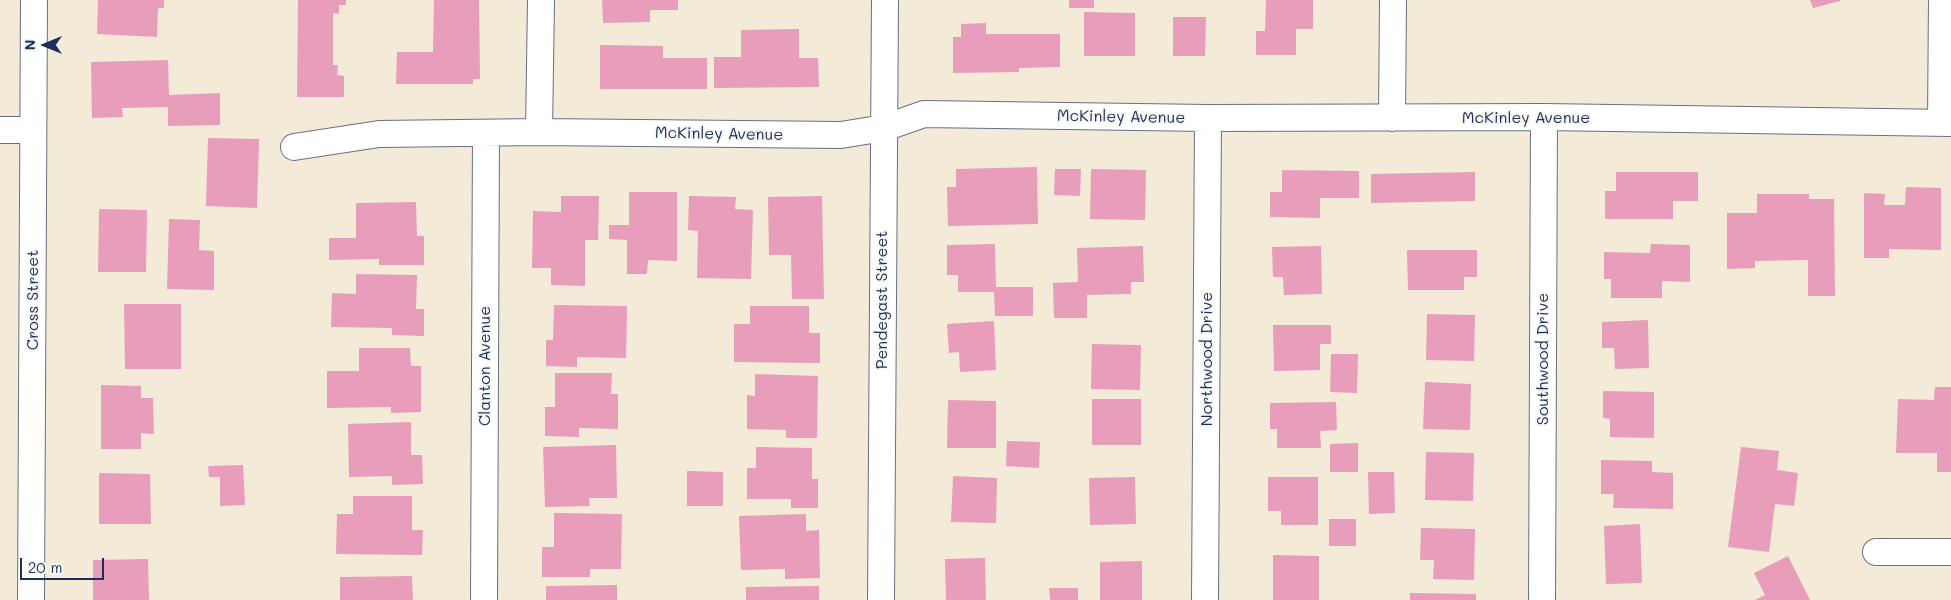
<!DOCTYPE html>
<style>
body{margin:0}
#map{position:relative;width:1951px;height:600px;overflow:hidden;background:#f3ead8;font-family:Mali,sans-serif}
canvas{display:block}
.north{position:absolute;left:20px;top:20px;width:50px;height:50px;-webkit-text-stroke:4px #f6f6f2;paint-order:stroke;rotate:270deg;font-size:14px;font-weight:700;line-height:20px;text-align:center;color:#1b2f5e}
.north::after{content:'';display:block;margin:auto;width:18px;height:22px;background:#1b2f5e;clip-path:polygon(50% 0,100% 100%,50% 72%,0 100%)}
.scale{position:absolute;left:20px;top:558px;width:84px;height:22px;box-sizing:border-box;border:2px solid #1b2f5e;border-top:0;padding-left:6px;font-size:15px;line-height:18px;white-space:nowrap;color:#1b2f5e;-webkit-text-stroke:4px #f6f6f2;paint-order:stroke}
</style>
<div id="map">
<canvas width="1951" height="600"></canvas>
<div class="north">N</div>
<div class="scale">20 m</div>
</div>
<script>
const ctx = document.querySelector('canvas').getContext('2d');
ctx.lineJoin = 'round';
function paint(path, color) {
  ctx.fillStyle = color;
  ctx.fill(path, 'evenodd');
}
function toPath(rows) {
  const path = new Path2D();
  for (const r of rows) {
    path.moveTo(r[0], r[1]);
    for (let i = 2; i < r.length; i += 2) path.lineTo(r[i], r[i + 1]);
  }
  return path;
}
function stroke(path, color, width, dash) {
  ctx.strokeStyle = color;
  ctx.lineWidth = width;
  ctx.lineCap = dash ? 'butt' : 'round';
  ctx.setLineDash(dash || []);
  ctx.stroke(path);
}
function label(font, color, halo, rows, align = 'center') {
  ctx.font = font + ' Mali,sans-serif';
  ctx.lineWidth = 4;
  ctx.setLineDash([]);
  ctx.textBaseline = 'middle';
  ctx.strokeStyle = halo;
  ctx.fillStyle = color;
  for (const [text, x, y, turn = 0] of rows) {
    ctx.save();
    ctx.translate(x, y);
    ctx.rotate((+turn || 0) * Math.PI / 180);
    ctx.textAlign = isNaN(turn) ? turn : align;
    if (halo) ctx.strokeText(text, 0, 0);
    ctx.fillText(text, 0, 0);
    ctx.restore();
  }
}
const building = toPath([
 [98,0,164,0,164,8,158,8,157,37,97,34],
 [298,0,346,0,346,5,339,5,339,14,333,13,333,65,338,65,337,75,344,76,344,97,297,97],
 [434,0,479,0,480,79,473,79,473,84,396,84,397,52,433,52],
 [602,0,678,0,678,10,650,10,650,22,603,23],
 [1069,0,1094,0,1094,8,1069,8],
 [1266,0,1313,0,1313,29,1296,29,1296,55,1256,55,1256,31,1265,31],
 [1810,0,1840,0,1840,1,1813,8],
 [1084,12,1135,13,1135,56,1084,56],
 [1173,17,1206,17,1205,56,1173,56],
 [986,23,986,34,1060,34,1060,67,1019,68,1019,72,953,73,953,37,961,37,961,24],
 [799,29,799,58,818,58,819,87,714,88,714,57,741,57,741,30],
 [600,45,663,46,663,58,707,58,707,89,600,89],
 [168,60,169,95,220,93,220,125,168,126,168,107,122,108,123,117,92,118,91,62],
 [208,138,259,139,257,208,206,206],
 [1037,167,1038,224,948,226,947,187,956,187,956,169],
 [1055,169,1081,169,1080,196,1054,195],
 [1091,169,1146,170,1145,220,1090,219],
 [1282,170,1359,171,1359,198,1320,198,1320,218,1270,217,1270,192,1282,192],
 [1475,172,1475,201,1371,203,1371,174],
 [1616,172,1698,172,1698,201,1673,201,1673,219,1605,219,1605,191,1616,191],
 [1906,187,1941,188,1941,250,1889,249,1889,258,1864,258,1864,193,1885,194,1884,205,1905,205],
 [629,192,677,192,677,261,648,260,647,274,627,274,627,240,609,239,609,225,629,225],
 [1757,194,1809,194,1809,199,1834,199,1835,296,1808,296,1808,260,1755,261,1755,268,1727,269,1727,213,1757,213],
 [561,196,599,196,598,240,585,240,585,286,551,285,551,268,532,268,533,211,561,212],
 [689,196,736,197,735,209,753,210,751,279,697,278,698,231,688,230],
 [822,196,824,299,792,299,791,255,769,255,768,197],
 [416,202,417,236,424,236,424,265,379,265,379,259,329,260,329,238,356,238,356,203],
 [99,209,147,210,146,272,98,272],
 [169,219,200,220,199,250,214,251,214,290,167,289],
 [995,244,996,287,1033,287,1033,316,995,316,994,292,958,292,958,275,947,275,947,245],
 [1651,244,1690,245,1690,282,1662,281,1662,298,1611,298,1611,279,1604,279,1604,252,1650,253],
 [1143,246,1144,282,1131,282,1131,294,1087,295,1087,318,1054,318,1053,283,1078,282,1077,248],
 [1321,246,1322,294,1284,295,1283,277,1273,277,1272,247],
 [1407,250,1477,250,1477,277,1464,277,1464,290,1408,290],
 [356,274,417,275,416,309,424,309,424,336,392,335,392,328,331,327,332,293,356,294],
 [124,304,181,304,181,369,125,369],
 [554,305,627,306,626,358,577,357,577,367,546,366,546,340,553,340],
 [750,306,809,306,809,333,820,333,820,363,734,362,734,324,750,324],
 [1427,314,1475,315,1474,361,1426,360],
 [1648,320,1649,368,1615,369,1614,348,1602,348,1602,322],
 [994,321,996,370,960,372,959,352,949,353,947,324],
 [1273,325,1331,325,1331,344,1320,344,1320,370,1274,371],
 [1092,344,1141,345,1140,390,1091,389],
 [359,348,410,348,411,366,421,366,421,412,391,413,391,407,327,408,327,371,359,371],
 [1331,354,1358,354,1357,393,1330,392],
 [555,373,612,373,611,394,618,394,618,429,579,428,579,437,545,436,545,407,555,407],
 [755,374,818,376,817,438,786,438,786,430,747,429,747,395,755,396],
 [1425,382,1471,384,1470,430,1423,429],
 [101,385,141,386,141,398,153,398,154,434,141,433,141,449,101,449],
 [1935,387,1951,387,1951,472,1937,472,1937,453,1896,453,1898,399,1934,400],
 [1603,391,1654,392,1654,438,1610,437,1610,419,1603,418],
 [1092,399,1141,399,1141,445,1092,445],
 [948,400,996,401,996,448,947,448],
 [1336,402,1337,430,1320,431,1321,448,1277,448,1277,429,1270,429,1270,403],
 [411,422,411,455,422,455,423,484,392,485,392,476,349,477,348,424],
 [1007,441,1040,442,1039,468,1006,466],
 [1358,443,1358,472,1330,472,1330,444],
 [616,445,617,498,589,498,590,506,545,507,543,447],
 [756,447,812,448,812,479,818,479,818,508,791,508,791,499,747,499,747,468,756,468],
 [1741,447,1779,451,1777,470,1798,473,1794,506,1775,504,1769,552,1728,547],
 [1426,452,1474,453,1473,501,1425,500],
 [1601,460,1652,461,1652,472,1673,473,1673,509,1613,508,1614,494,1601,494],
 [243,465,245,505,220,506,220,477,209,477,208,466],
 [687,471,723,472,723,506,687,506],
 [1368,472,1394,472,1395,513,1369,514],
 [99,473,150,474,151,524,99,524],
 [953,476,997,478,996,523,951,522],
 [1135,477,1136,524,1090,525,1089,478],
 [1268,477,1318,477,1318,525,1281,525,1281,511,1268,511],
 [353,496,412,496,412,530,423,530,422,555,336,554,337,514,353,514],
 [554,513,622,514,621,569,590,569,590,577,542,577,542,547,554,547],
 [806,514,806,531,819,530,820,578,785,579,785,569,741,570,739,516],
 [1329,519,1356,519,1356,546,1329,546],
 [1640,524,1642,583,1606,584,1604,526],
 [1421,528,1475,529,1474,580,1433,579,1434,560,1420,560],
 [1273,555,1319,556,1319,600,1273,600],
 [1788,556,1810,600,1755,600,1765,595,1754,573],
 [985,558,986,600,946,600,945,559],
 [148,559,149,600,93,600,93,560],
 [1142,561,1142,600,1100,600,1100,562],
 [412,576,413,600,340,600,340,577],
 [617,585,617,600,546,600,546,586],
 [819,586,819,600,746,600,746,587],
 [1049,588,1078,588,1078,600,1050,600],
 [1410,593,1476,594,1476,600,1410,600]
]);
const minor = toPath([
 [1392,118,1393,0],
 [1941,122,1942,0],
 [0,130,33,130],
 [539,132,541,0],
 [294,147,379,134,539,132,841,135,884,128,924,114,1208,118,1544,117,1951,123],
 [1876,552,1951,552],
 [31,600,34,0],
 [484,600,486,133],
 [881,600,885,0],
 [1205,600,1208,118],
 [1542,600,1544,117]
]);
const streetNames = [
 ["McKinley Avenue",1121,117,1],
 ["McKinley Avenue",1526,118],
 ["McKinley Avenue",719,134,1],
 ["Cross Street",33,300,-90],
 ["Pendegast Street",882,300,-90],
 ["Northwood Drive",1207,359,-90],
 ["Southwood Drive",1543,359,-90],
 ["Clanton Avenue",485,366,-90]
];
paint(building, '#e89dbb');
stroke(minor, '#677089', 28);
stroke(minor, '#fff', 26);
label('16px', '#1b2f5e', '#f6f6f2', streetNames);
</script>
